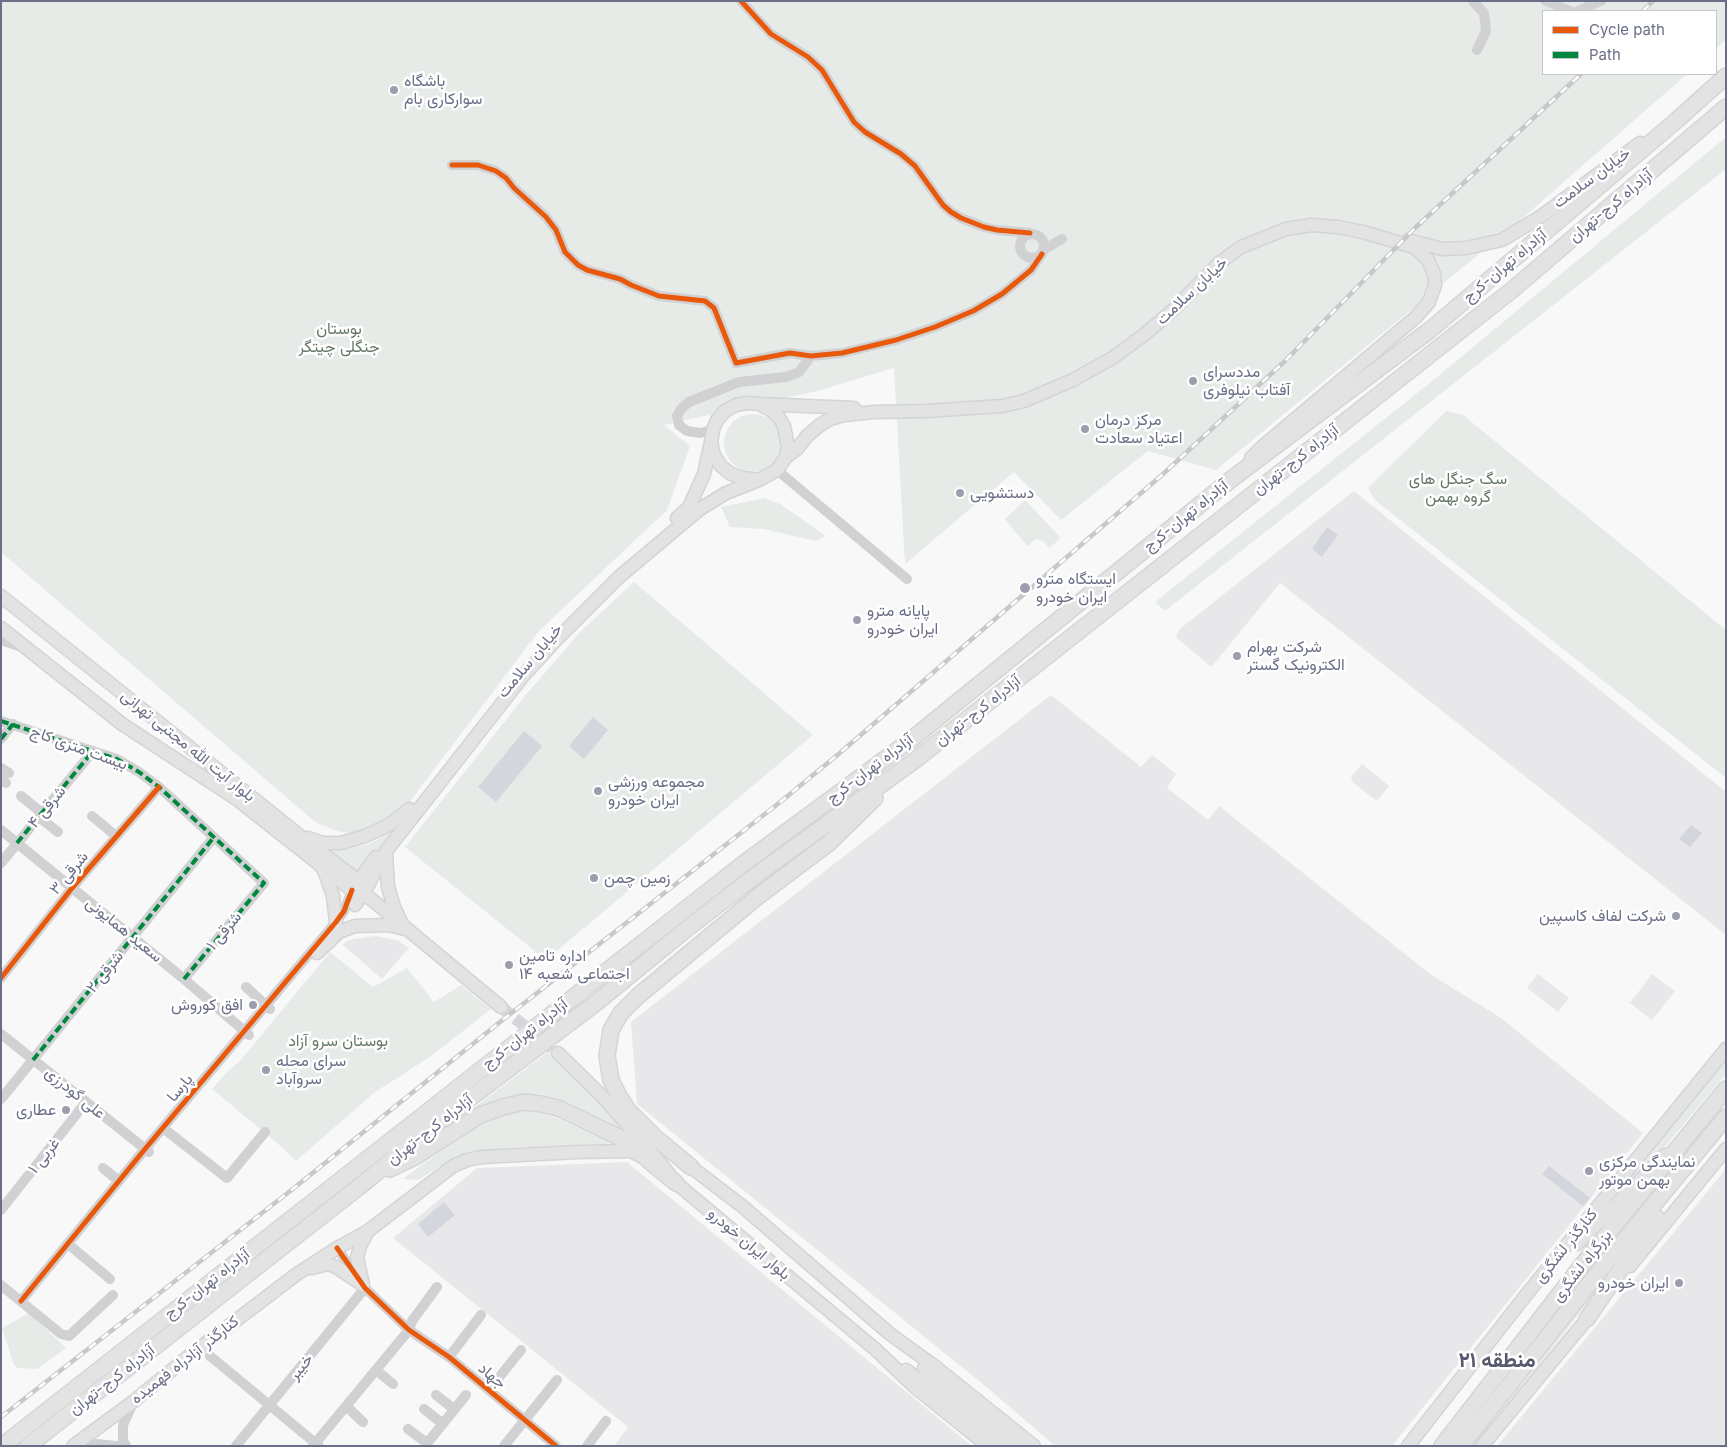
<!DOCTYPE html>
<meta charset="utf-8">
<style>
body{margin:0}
#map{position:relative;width:1727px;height:1447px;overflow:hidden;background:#f8f8f8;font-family:Inter,sans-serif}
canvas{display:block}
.frame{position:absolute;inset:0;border:2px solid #6a6e86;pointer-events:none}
.legend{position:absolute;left:1542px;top:10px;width:175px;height:65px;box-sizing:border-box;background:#fff;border:1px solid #c3c5cf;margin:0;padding:6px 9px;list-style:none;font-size:15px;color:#6a6e86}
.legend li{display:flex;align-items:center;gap:10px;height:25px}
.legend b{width:25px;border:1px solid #c3c5cf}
</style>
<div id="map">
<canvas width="1727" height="1447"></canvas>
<div class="frame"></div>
<ul class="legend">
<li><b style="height:6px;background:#e8590c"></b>Cycle path</li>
<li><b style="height:6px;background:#00873e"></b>Path</li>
</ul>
</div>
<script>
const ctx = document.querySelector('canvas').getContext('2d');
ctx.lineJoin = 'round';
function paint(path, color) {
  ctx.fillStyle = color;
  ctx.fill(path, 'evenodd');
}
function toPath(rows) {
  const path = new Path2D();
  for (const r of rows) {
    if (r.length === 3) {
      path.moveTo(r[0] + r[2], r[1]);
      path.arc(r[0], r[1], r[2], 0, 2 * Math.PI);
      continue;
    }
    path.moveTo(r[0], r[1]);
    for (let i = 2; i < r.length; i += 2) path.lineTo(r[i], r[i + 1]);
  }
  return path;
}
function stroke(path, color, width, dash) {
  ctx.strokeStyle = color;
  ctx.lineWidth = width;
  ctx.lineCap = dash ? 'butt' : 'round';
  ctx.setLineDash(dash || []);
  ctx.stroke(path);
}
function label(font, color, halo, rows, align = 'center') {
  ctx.font = font + ' Inter,Vazirmatn,sans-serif';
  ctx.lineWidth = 5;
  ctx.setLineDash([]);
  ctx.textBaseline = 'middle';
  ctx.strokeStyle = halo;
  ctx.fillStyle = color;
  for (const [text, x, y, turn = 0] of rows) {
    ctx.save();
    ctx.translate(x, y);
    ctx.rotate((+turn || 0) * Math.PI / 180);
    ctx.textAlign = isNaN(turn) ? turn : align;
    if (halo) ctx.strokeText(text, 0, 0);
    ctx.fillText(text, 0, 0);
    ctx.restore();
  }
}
const built = toPath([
 [1354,491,1726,792,1726,935,1280,583,1213,665,1210,666,1177,638,1176,635,1181,628],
 [1051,695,1141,767,1152,755,1176,774,1167,788,1208,820,1219,806,1430,974,1501,1018,1643,1133,1392,1446,1055,1446,984,1385,637,1104,631,1022],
 [1362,764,1389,786,1377,801,1352,782,1351,777],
 [375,936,397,940,409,948,382,979,343,945,345,942,353,939],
 [1538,974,1569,998,1558,1012,1527,988],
 [1652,974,1675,991,1652,1020,1630,1003],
 [627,1162,972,1446,614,1446,628,1427,393,1238,477,1168],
 [1726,1169,1726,1446,1497,1446]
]);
const green = toPath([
 [1,1,1726,1,1726,40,1716,48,1716,11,1543,11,1543,74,1687,74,1518,222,1216,470,1148,451,1061,520,1014,472,905,564,894,368,817,391,664,425,690,446,667,510,539,631,405,808,373,828,348,833,337,831,315,822,1,552],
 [1726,137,1726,169,1165,611,1155,602,1431,382],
 [1446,411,1463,415,1726,630,1726,778,1375,500,1368,488],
 [753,443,29],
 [765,498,780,504,826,536,816,541,763,529,730,527,721,507],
 [1025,500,1061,538,1049,548,1043,541,1036,539,1027,546,1005,519],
 [634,582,813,735,546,960,405,847,525,696,581,631],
 [391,832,358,874,317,843,342,849,351,848,369,844],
 [330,952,373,987,407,968,434,1002,461,985,491,1009,430,1057,375,1092,296,1161,277,1143,212,1089,230,1069,240,1061],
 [548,1052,594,1094,626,1135,555,1098,539,1094,512,1096,487,1106,459,1119],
 [1726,1060,1726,1074,1642,1174,1587,1231],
 [516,1107,554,1117,598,1137,622,1143,507,1148,464,1154,453,1158,418,1180,403,1179,488,1116],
 [1604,1269,1610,1273,1519,1392,1476,1446,1470,1446,1544,1353],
 [29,1313,66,1348,37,1369,17,1368,14,1365,2,1328]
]);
const water = toPath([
 [1327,527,1338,535,1322,557,1312,549],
 [593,717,608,730,584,759,569,746],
 [524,731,542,746,496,802,478,787],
 [1691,825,1702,833,1690,847,1679,839],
 [1549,1166,1590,1198,1583,1206,1542,1174],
 [444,1202,455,1215,428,1237,418,1224]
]);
const majorTunnel = toPath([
 [501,1007,558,1053]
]);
const minor = toPath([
 [741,1,771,34,808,57,822,70,854,122,865,132,901,154,915,166,943,205,951,212,961,218,984,227,997,230,1030,233],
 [1473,1,1484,13,1486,31,1477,50],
 [1546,1,1570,11],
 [1578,11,1601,1],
 [452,165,478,165,496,171,506,178,514,188,546,217,556,230,565,252,578,265,587,270,620,279,631,285,659,296,705,301,714,308,736,363,790,353,811,356,842,353,896,340,935,327,973,311,1002,294,1031,270,1042,254],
 [1032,246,12],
 [1043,250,1062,239],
 [713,430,700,433,687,431,679,425,677,416,681,409,689,402,739,382,786,377,799,372,811,356],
 [777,470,907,579],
 [1,640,22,647],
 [1,721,117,759,139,772,159,787,264,883,184,979],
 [1,739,13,724],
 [1,768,9,773],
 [1,780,6,783],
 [21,796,42,813],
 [92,816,116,836],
 [39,817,58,832],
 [1,830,184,979,249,1035],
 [1,863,93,751],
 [1,978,72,888,159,787],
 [246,987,270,1009],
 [1,1034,149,1152],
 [1,1099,214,837],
 [163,1128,227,1178,265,1132],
 [103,1168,119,1181],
 [1,1210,86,1102],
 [68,1244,110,1279],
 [337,1248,365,1288,409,1330,449,1357,556,1446],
 [1,1285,61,1334,69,1336,113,1295],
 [21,1301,145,1149,336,922,344,911,352,890],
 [210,1356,319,1446],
 [449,1357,481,1315],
 [376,1370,393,1384],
 [489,1390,521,1350],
 [436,1395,454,1409],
 [346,1406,363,1422],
 [424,1409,443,1424],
 [408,1429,427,1443],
 [83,1446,97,1444,116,1446],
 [126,1446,123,1440,123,1425,134,1401],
 [236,1446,365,1288],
 [313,1446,409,1330,412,1321,437,1287],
 [425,1446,466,1395],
 [504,1446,557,1380],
 [587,1446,606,1421]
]);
const major = toPath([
 [1408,240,1442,249,1466,248,1502,240,1540,217,1640,143],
 [747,403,759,404,769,409,778,416,784,426,788,447,786,457,777,470,759,480,743,478,731,474,721,466,714,455,711,442,713,430,717,420,725,411,736,405,747,403],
 [759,404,854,408],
 [786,457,797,449,807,436,820,425,830,419,844,415,874,412,925,411,1002,406,1024,401,1073,380,1114,357,1145,334,1173,310,1219,263,1241,247,1286,229,1312,225,1338,227,1363,232,1414,247,1428,260,1434,274,1435,285,1429,302,1416,317,1262,447,1251,458],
 [677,518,689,507,704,474,711,442],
 [1,596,299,835,365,886],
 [1,628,122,724,238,800,352,890,371,899,501,1007],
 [308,838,323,843,341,843,365,836,389,825,409,809],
 [386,854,388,887,394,907,402,924],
 [322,868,325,873,333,896,336,922],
 [352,890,376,857],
 [355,905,367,887,386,851,412,818,524,675,557,639,619,577,700,509,726,493,759,480],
 [317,953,339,932,355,926,388,925,405,929],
 [558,1053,604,1098,657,1159,676,1183,875,1349,916,1388,988,1446],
 [691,1167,742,1206,890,1334,933,1365,1034,1446],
 [1577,1244,1665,1155],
 [1630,1266,1726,1149],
 [312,1268,328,1264,336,1267,363,1285],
 [363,1285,357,1258,360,1246,368,1231],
 [924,1368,1019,1446],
 [906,1370,953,1405,1004,1446],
 [73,1446,134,1401,189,1356,297,1274,337,1248,368,1231,453,1166,467,1160,482,1157,577,1152,631,1151,642,1157],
 [1408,1446,1526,1295,1726,1049],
 [1482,1446,1592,1313]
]);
const highway = toPath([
 [691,1167,657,1139,628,1110,619,1096,611,1080,607,1056,611,1030,621,1013,638,996,756,898,829,843,875,798],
 [390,1169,415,1157,480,1115,503,1107,524,1102,541,1104,558,1108,625,1140,637,1148,649,1161,676,1183],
 [1587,1319,1656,1217],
 [2,1446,743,864,912,739,1229,481,1430,330,1677,120,1726,76],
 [28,1446,364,1183,429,1129,596,1003,684,931,759,873,914,761,1512,290,1726,107],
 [1442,1446,1582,1265,1726,1089],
 [1461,1446,1608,1260,1726,1117]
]);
const rail = toPath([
 [1643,11,1653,1],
 [1,1417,294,1188,495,1026,784,799,841,752,1162,475,1285,361,1415,228,1581,74]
]);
const quiet = toPath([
 [1,721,117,759,139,772,159,787,264,883,184,979],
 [1,739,13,724],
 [17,843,93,751],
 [33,1060,214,837]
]);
const cycleway = toPath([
 [741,1,771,34,808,57,822,70,854,122,865,132,901,154,915,166,943,205,951,212,961,218,984,227,997,230,1030,233],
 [452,165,478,165,496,171,506,178,514,188,546,217,556,230,565,252,578,265,587,270,620,279,631,285,659,296,705,301,714,308,736,363,790,353,811,356,842,353,896,340,935,327,973,311,1002,294,1031,270,1042,254],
 [1,978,72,888,159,787],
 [337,1248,365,1288,409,1330,449,1357,556,1446],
 [21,1301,145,1149,336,922,344,911,352,890]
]);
const markers = [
 [394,90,5,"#9c9eae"],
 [1193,381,5,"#9c9eae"],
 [1085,429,5,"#9c9eae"],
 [960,493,5,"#9c9eae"],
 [1025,588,6,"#9c9eae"],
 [857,620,5,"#9c9eae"],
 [1237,656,5,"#9c9eae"],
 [598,791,5,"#9c9eae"],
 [594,878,5,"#9c9eae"],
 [1676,916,5,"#9c9eae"],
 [509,965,5,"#9c9eae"],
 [253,1005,5,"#9c9eae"],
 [266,1070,5,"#9c9eae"],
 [66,1110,5,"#9c9eae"],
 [1589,1171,5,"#9c9eae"],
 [1679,1283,5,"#9c9eae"]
];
const poiNames = [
 ["باشگاه",404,81],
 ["سوارکاری بام",404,99],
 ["مددسرای",1203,372],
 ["آفتاب نیلوفری",1203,390],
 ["مرکز درمان",1095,420],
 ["اعتیاد سعادت",1095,438],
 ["دستشویی",970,493],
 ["ایستگاه مترو",1036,579],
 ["ایران خودرو",1036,597],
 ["پایانه مترو",867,611],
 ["ایران خودرو",867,629],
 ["شرکت بهرام",1247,647],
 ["الکترونیک گستر",1247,665],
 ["مجموعه ورزشی",608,782],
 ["ایران خودرو",608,800],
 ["زمین چمن",604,878],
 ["شرکت لفاف کاسپین",1666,916,"right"],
 ["اداره تامین",519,956],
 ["اجتماعی شعبه ۱۴",519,974],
 ["افق کوروش",243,1005,"right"],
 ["سرای محله",276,1061],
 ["سروآباد",276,1079],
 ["عطاری",56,1110,"right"],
 ["نمایندگی مرکزی",1599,1162],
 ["بهمن موتور",1599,1180],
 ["ایران خودرو",1669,1283,"right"]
];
const streetNames = [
 ["خیابان سلامت",1592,178,-36],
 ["آزادراه کرج-تهران",1611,206,-40],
 ["آزادراه تهران-کرج",1505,266,-40],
 ["خیابان سلامت",1192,291,-43],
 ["آزادراه کرج-تهران",1296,460,-38],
 ["آزادراه تهران-کرج",1186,516,-39],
 ["خیابان سلامت",530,661,-50],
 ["آزادراه کرج-تهران",978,711,-38],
 ["بلوار آیت الله مجتبی تهرانی",188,746,39],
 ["بیست متری کاج",79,748,20],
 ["آزادراه تهران-کرج",870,769,-37],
 ["۴ شرقی",47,807,-50],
 ["۳ شرقی",69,873,-50],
 ["سعید همایونی",124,930,39],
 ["۱ شرقی",224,931,-50],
 ["۲ شرقی",105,972,-51],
 ["آزادراه تهران-کرج",525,1034,-38],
 ["پارسا",180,1088,-50],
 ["علی گودرزی",75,1093,39],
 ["آزادراه کرج-تهران",430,1130,-38],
 ["۱ غربی",44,1156,-52],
 ["بلوار ایران خودرو",749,1244,40],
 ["کنارگذر لشگری",1566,1246,-51],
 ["بزرگراه لشگری",1582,1266,-52],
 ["آزادراه تهران-کرج",207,1284,-38],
 ["کنارگذر آزادراه فهمیده",185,1360,-38],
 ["خیبر",301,1367,-51],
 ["جهاد",492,1376,40],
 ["آزادراه کرج-تهران",112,1380,-38]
];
const parkNames = [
 ["بوستان",339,329],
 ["جنگلی چیتگر",339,347],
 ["سگ جنگل های",1458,479],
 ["گروه بهمن",1458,497],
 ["بوستان سرو آزاد",338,1041]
];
const districtNames = [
 ["منطقه ۲۱",1497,1361]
];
paint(built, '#e8e8ea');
paint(green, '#e6ebe7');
paint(water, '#d3d6dd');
stroke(majorTunnel, '#d4d6dc', 12, [12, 6]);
stroke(major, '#d4d4d6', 15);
stroke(highway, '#d5d5d6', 18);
stroke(minor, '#d1d1d3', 10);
stroke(major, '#e3e3e4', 12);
stroke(highway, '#e3e3e4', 15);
stroke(rail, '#c8c8c9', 4.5);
stroke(rail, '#fff', 2.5, [8]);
stroke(quiet, '#00873e', 4, [8, 4]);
stroke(cycleway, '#e8590c', 5);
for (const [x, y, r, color] of markers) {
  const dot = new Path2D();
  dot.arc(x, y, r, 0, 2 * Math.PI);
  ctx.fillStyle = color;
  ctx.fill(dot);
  stroke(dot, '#fff', 2);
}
label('16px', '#6a6e86', '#fff', poiNames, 'left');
label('16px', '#6a6e86', '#fff', streetNames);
label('16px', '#657868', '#fff', parkNames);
label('bold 21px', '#585a6c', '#fff', districtNames);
</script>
